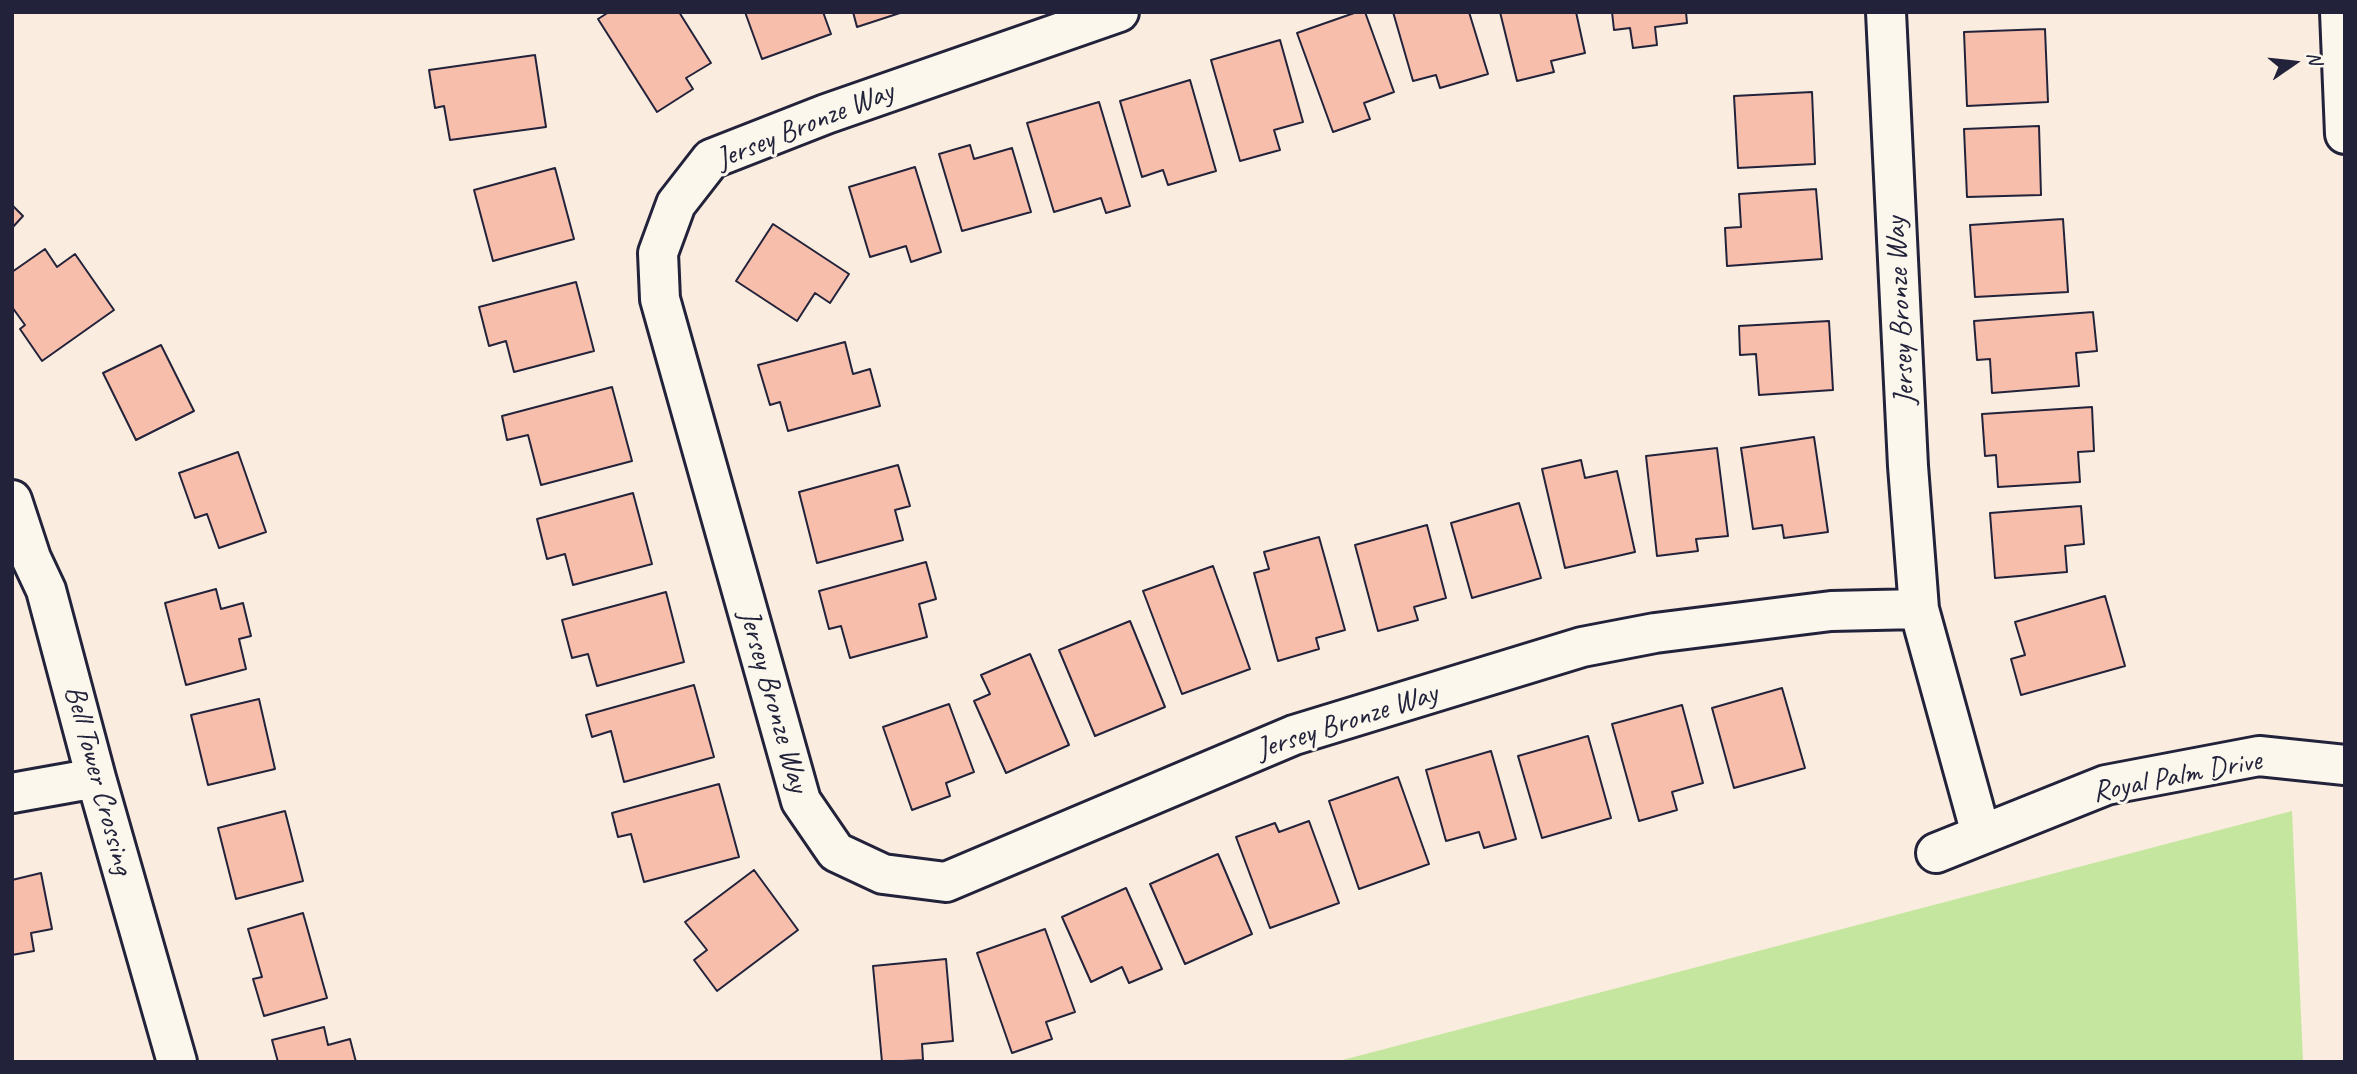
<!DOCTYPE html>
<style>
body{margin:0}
#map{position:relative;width:2357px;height:1074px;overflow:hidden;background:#faecdf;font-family:Caveat,sans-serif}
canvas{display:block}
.frame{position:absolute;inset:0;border:14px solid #22223b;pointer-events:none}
.north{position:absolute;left:2259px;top:28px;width:70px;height:70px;-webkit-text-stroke:5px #fbf7ec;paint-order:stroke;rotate:76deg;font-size:19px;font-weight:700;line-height:28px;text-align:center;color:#22223b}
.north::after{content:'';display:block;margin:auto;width:24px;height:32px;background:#22223b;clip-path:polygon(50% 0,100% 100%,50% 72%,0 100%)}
</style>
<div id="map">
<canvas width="2357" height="1074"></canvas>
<div class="frame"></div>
<div class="north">N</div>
</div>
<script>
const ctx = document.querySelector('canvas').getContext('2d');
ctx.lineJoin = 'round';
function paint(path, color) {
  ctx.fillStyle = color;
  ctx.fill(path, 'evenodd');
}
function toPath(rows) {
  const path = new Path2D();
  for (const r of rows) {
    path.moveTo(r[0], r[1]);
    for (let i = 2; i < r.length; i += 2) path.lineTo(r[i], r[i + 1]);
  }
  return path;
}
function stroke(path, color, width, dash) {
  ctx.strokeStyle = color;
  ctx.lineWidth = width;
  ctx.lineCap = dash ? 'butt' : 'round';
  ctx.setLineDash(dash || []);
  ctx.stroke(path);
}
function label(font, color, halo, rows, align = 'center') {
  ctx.font = font + ' Caveat,sans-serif';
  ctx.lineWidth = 6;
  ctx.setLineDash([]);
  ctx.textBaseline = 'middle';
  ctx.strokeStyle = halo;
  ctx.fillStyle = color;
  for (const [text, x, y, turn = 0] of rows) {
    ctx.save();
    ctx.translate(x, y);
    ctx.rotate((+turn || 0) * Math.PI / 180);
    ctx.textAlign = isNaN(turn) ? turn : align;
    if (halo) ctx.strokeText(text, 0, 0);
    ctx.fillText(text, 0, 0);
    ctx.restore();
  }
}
const green = toPath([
 [2292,811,2303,1062,1335,1062]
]);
const building = toPath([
 [609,12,679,12,711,63,686,78,693,89,657,112,598,19,609,12],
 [745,12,823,12,831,34,762,59,745,12],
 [853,12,903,12,857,27,853,12],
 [1357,12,1365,12,1394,92,1364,103,1370,119,1333,132,1297,33,1357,12],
 [1393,12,1469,12,1488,74,1440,88,1436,75,1413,81,1393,12],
 [1500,12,1576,12,1585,53,1551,61,1554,72,1517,81,1500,12],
 [1612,12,1686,12,1687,23,1655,27,1657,45,1633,48,1630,28,1614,30,1612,12],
 [2045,29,2048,102,1967,106,1964,32,2045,29],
 [1280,40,1303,122,1274,130,1280,150,1240,161,1211,60,1280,40],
 [535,55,546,127,450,140,444,106,435,108,429,70,535,55],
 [1190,80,1216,171,1168,185,1163,170,1142,177,1120,101,1190,80],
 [1812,92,1815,164,1738,168,1734,96,1812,92],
 [1099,102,1130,206,1106,213,1101,198,1054,212,1027,123,1099,102],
 [2039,126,2041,195,1967,197,1964,129,2039,126],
 [970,145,974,159,1012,148,1031,212,962,231,939,154,970,145],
 [915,167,941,252,911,262,906,246,870,257,849,187,915,167],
 [555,168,574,239,493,261,474,190,555,168],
 [1816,189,1822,259,1727,266,1725,228,1741,227,1739,194,1816,189],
 [12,205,23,216,12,228,12,205],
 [2063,219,2068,292,1975,297,1970,225,2063,219],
 [773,224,849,274,830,303,815,293,797,321,736,281,773,224],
 [45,249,57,267,75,254,114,310,42,361,20,329,25,325,12,307,12,272,45,249],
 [576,282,594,351,514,372,506,341,489,346,479,307,576,282],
 [2093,312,2097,351,2076,353,2079,386,1992,393,1990,359,1977,360,1974,321,2093,312],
 [1829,321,1833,390,1759,395,1756,354,1740,355,1739,326,1829,321],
 [845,342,853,374,870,369,880,406,788,431,780,402,770,405,758,365,845,342],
 [161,345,194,411,136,440,103,373,161,345],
 [612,387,632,461,541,485,528,435,507,440,502,416,612,387],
 [2092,407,2094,451,2078,452,2080,482,1998,487,1996,455,1985,456,1982,414,2092,407],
 [1814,437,1828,532,1784,538,1782,525,1753,529,1741,448,1814,437],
 [1717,448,1728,536,1696,539,1698,551,1657,556,1646,456,1717,448],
 [238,452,266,532,219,548,207,514,195,518,179,473,238,452],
 [1581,460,1585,478,1617,471,1635,552,1565,568,1542,469,1581,460],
 [898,465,910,506,895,510,903,540,817,563,799,492,898,465],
 [633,493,652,564,573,585,565,554,547,559,537,519,633,493],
 [1519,503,1541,578,1472,598,1451,523,1519,503],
 [2081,506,2084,544,2065,546,2067,572,1995,578,1990,513,2081,506],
 [1427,525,1446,598,1414,607,1418,620,1378,631,1355,545,1427,525],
 [1319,537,1345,630,1316,638,1319,649,1278,661,1254,573,1269,569,1264,552,1319,537],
 [926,562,936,599,919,604,927,637,850,658,841,626,829,629,819,591,926,562],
 [1213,566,1250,669,1182,694,1143,591,1213,566],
 [216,589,221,609,243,603,251,636,239,639,246,669,186,685,165,603,216,589],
 [666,592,684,662,597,686,588,654,572,658,562,620,666,592],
 [2105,596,2125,666,2021,695,2011,659,2025,655,2015,622,2105,596],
 [1130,621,1165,707,1095,736,1059,650,1130,621],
 [1030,654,1069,745,1006,773,974,701,990,694,981,675,1030,654],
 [694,685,714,757,624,782,611,731,592,737,586,715,694,685],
 [1782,688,1805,768,1734,788,1712,708,1782,688],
 [259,699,275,769,208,785,191,715,259,699],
 [949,704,974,772,946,783,950,796,912,810,883,727,949,704],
 [1682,705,1703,783,1672,792,1677,810,1639,821,1612,724,1682,705],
 [1588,736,1611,818,1542,838,1518,756,1588,736],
 [1491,751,1516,839,1484,848,1479,832,1446,841,1426,770,1491,751],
 [1398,777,1429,864,1359,889,1329,801,1398,777],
 [719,784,739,857,644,882,631,834,618,837,612,813,719,784],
 [285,811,303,881,236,899,218,828,285,811],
 [1309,821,1339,903,1270,928,1236,837,1275,823,1279,832,1309,821],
 [1218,854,1252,934,1185,964,1150,884,1218,854],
 [754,870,798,930,717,991,694,960,707,950,685,922,754,870],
 [41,873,52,929,31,933,34,951,12,955,12,880,41,873],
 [1126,888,1162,969,1129,983,1122,967,1091,982,1062,917,1126,888],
 [303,913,327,998,264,1016,253,979,262,977,248,929,303,913],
 [1045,929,1075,1012,1046,1022,1052,1039,1012,1053,977,953,1045,929],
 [946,959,953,1041,922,1044,923,1060,882,1062,873,966,946,959],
 [324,1027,328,1045,350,1039,356,1062,278,1062,272,1040,324,1027]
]);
const street = toPath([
 [1119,12,826,114,711,159,676,204,658,253,660,299,801,801,836,852,883,874,946,882,1294,735,1582,647,1655,633,1831,611,1919,609],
 [1886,12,1908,466,1919,609,1981,834],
 [12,500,31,558,46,590,96,778,177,1062],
 [12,793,96,778],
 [1936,853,2106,785,2259,756,2345,765]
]);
const secondary = toPath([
 [2340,12,2345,134]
]);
const streetNames = [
 ["Jersey Bronze Way",805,126,-22],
 ["Jersey Bronze Way",1901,311,-93],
 ["Jersey Bronze Way",773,701,74],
 ["Jersey Bronze Way",1347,722,-18],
 ["Royal Palm Drive",2177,777,-11],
 ["Bell Tower Crossing",98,780,75]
];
paint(green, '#c5e69f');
paint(building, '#f6beab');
stroke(building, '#22223b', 2);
stroke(street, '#22223b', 44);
stroke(secondary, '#22223b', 44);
stroke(street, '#fbf7ec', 38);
stroke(secondary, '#fbf7ec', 38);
label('30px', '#22223b', '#fbf7ec', streetNames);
</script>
